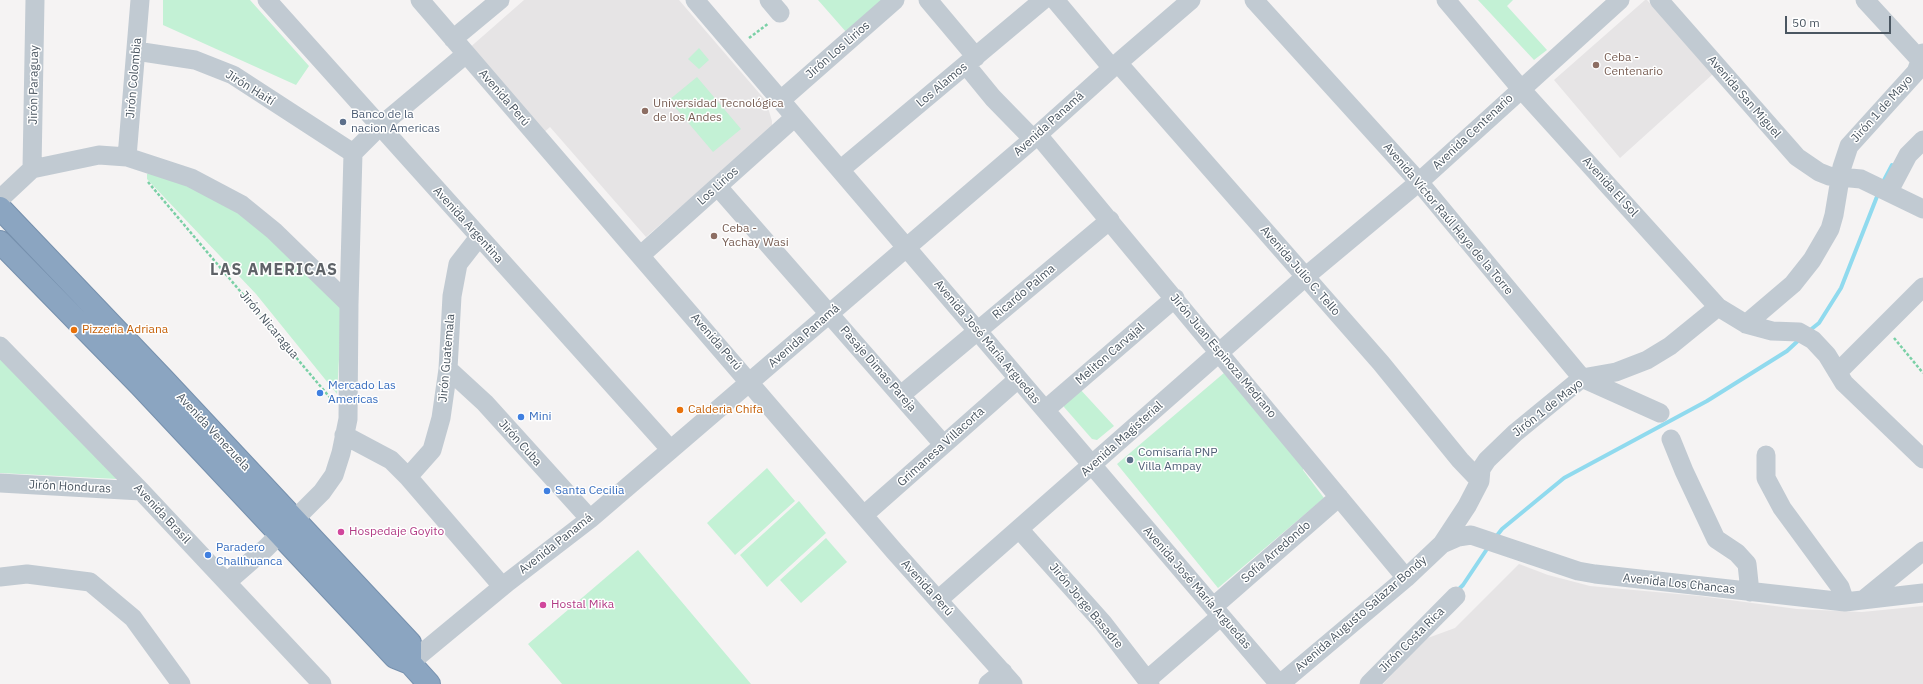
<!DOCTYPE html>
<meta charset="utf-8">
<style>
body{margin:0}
#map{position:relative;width:1923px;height:684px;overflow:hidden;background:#f5f3f3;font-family:"IBM Plex Sans",sans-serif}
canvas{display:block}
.scale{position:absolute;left:1785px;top:16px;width:106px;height:18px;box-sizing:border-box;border:2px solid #4a5661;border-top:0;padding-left:5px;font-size:12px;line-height:14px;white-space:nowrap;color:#4a5661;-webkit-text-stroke:3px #fff;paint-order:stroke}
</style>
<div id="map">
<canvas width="1923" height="684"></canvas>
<div class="scale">50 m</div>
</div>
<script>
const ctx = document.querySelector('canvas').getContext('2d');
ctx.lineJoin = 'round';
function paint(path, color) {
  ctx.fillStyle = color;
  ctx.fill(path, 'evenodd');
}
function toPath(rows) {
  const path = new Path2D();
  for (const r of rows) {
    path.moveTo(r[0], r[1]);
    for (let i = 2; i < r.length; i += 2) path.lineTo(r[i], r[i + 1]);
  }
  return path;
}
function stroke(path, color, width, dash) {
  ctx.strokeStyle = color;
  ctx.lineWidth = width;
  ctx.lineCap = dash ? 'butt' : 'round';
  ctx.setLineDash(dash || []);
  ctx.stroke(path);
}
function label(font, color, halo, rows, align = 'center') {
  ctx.font = font + ' "IBM Plex Sans",sans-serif';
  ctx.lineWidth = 3;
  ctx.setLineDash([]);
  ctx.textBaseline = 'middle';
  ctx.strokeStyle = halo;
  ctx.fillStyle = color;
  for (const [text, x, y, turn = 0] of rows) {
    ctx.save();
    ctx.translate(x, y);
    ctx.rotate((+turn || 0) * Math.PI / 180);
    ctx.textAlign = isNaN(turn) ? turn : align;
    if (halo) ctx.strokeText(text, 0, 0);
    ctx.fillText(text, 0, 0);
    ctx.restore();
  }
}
const education = toPath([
 [524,0,679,0,766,101,772,121,772,128,646,237,550,127,541,135,467,50],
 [1645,0,1647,0,1713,74,1620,158,1554,80],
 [1519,564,1548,575,1590,586,1700,596,1797,609,1862,612,1923,606,1923,684,1383,684,1425,639,1455,628]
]);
const green = toPath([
 [163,0,250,0,309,66,296,85,163,25],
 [818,0,888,0,847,33],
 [1478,0,1513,0,1507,6,1547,50,1534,60],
 [699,48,709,60,699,69,688,59],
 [697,77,741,129,713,152,669,100],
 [153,171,179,182,233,208,260,230,342,307,337,394,256,294,147,179,147,174],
 [0,358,117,479,0,473],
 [1231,367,1306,462,1303,470,1324,498,1218,588,1117,464],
 [1079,388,1114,426,1097,440,1092,439,1064,407,1064,402],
 [767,468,795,501,735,555,707,523],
 [799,501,826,533,767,587,740,555],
 [826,538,847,562,801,603,780,580],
 [638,550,751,684,562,684,528,644]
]);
const stream = toPath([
 [1882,184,1892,165],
 [1809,331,1819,323,1841,288,1878,194],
 [1495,538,1502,529,1564,478,1707,401,1787,351,1801,338],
 [1457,591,1463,585,1489,546]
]);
const path = toPath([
 [749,38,769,23],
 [148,182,332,400],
 [1894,338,1923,373]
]);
const minor = toPath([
 [267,0,670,449],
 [420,0,895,552,1013,684],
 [695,0,1279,684],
 [769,0,780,13],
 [928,0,976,57],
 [1055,0,1112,68],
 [1254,0,1419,182,1582,378,1660,413],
 [1446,0,1521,89,1718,307,1746,324,1772,331,1799,332,1813,340,1827,355,1844,383,1923,459],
 [1659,0,1797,157,1819,172,1829,176,1861,179,1923,209],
 [1865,0,1923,63],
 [453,39,500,0],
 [136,51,195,60,233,75,353,153],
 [1118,63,1381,363,1460,460,1480,481],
 [966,65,993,98,1033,139],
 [781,100,895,0],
 [1038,135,1406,578],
 [127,157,140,0],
 [32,169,35,0],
 [840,170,1043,0],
 [718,187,943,444],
 [1889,191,1908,155,1923,140],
 [0,199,32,169,99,155,127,157,191,178,242,205,274,231,349,304],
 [641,255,795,117],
 [1746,324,1793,284,1812,260,1830,229,1834,215,1842,167,1849,146,1916,72,1923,53],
 [0,346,141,491,322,684],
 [448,369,485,403,590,519],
 [1838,372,1923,287],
 [901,395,1110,220],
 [1045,410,1175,298],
 [344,435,391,460,408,477,502,586],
 [1671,439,1684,471,1716,539,1737,553,1747,564,1750,592],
 [1766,455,1766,478,1782,508,1840,587,1845,602],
 [408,477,432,450,441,418,448,369,452,296,458,264,479,237],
 [0,483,141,491],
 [864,515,1018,379],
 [1019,529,1103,623,1150,684],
 [1442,544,1458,537,1471,535,1578,571,1595,574,1845,602,1923,593],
 [0,577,27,574,90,582,133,618,181,684],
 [227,582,266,548,322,492,334,475,341,453,348,419,349,304,353,153,379,127,466,54],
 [938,600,1305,277,1419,182,1620,0],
 [1863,600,1923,551],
 [1213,607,1339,497],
 [410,663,508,582,590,519,1033,139,1112,68,1191,0],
 [1147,680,1221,616],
 [988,684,1003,672],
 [1280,684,1406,578,1442,544,1467,506,1480,481,1481,469,1487,460,1515,433,1582,378,1616,372,1647,360,1670,346,1718,307],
 [1369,684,1456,596]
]);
const highway = toPath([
 [0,208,164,380,410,643,410,663],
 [0,242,140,385,395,657,410,663,429,684]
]);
const markers = [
 [1596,65,4,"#8d6e63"],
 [645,111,4,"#8d6e63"],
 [343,122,4,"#5c6f8a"],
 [714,236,4,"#8d6e63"],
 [74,330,4,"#e8710a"],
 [320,393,4,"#3f7fe0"],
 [680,410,4,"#e8710a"],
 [521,417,4,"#3f7fe0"],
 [1130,460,4,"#5c6f8a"],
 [547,491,4,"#3f7fe0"],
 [341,532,4,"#d1479c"],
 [208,555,4,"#3f7fe0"],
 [543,605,4,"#d1479c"]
];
const streetNames = [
 ["Jirón Los Lirios",838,50,-41],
 ["Jirón Colombia",134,78,-85],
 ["Jirón Paraguay",34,85,-89],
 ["Los Alamos",942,85,-40],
 ["Jirón Haití",250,88,32],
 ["Avenida San Miguel",1744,97,49],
 ["Avenida Perú",504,98,49],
 ["Jirón 1 de Mayo",1882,109,-48],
 ["Avenida Panamá",1049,124,-42],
 ["Avenida Centenario",1473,132,-43],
 ["Los Lirios",718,186,-42],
 ["Avenida El Sol",1610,187,48],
 ["Avenida Víctor Raúl Haya de la Torre",1448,219,50],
 ["Avenida Argentina",468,225,48],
 ["Avenida Julio C. Tello",1300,271,49],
 ["Ricardo Palma",1024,292,-40],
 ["Jirón Nicaragua",269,325,50],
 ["Avenida Panamá",804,336,-41],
 ["Avenida Perú",716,342,49],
 ["Avenida José María Arguedas",987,342,50],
 ["Meliton Carvajal",1110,354,-41],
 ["Jirón Juan Espinoza Medrano",1223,356,50],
 ["Jirón Guatemala",447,358,-85],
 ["Pasaje Dimas Pareja",878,369,49],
 ["Jirón 1 de Mayo",1548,408,-38],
 ["Avenida Venezuela",213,432,47],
 ["Avenida Magisterial",1122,439,-42],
 ["Jirón Cuba",520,443,48],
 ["Grimanesa Villacorta",941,447,-42],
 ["Jirón Honduras",70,487,3],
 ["Avenida Brasil",162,514,47],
 ["Avenida Panamá",556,544,-38],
 ["Sofía Arredondo",1276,552,-41],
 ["Avenida Los Chancas",1679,584,6],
 ["Avenida Perú",927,588,48],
 ["Avenida José María Arguedas",1197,588,49],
 ["Jirón Jorge Basadre",1086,606,50],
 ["Avenida Augusto Salazar Bondy",1361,614,-41],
 ["Jirón Costa Rica",1412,640,-45]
];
const educationNames = [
 ["Ceba -",1604,58],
 ["Centenario",1604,72],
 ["Universidad Tecnológica",653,104],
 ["de los Andes",653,118],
 ["Ceba -",722,229],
 ["Yachay Wasi",722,243]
];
const serviceNames = [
 ["Banco de la",351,115],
 ["nacion Americas",351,129],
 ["Comisaría PNP",1138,453],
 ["Villa Ampay",1138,467]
];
const foodNames = [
 ["Pizzeria Adriana",82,330],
 ["Calderia Chifa",688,410]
];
const shopNames = [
 ["Mercado Las",328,386],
 ["Americas",328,400],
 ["Mini",529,417],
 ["Santa Cecilia",555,491],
 ["Paradero",216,548],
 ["Challhuanca",216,562]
];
const hotelNames = [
 ["Hospedaje Goyito",349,532],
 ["Hostal Mika",551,605]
];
const districtNames = [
 ["LAS AMERICAS",274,270]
];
paint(education, '#e6e4e5');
paint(green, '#c3f1d5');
stroke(stream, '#90daee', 4);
stroke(highway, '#7690ad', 24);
stroke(path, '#7ad0a6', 2.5, [3, 2]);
stroke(minor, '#c1cad2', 19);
stroke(highway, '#8ba5c1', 22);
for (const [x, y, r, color] of markers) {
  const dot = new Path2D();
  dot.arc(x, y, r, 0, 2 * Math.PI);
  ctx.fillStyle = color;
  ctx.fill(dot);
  stroke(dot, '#fff', 1.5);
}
label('12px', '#4a5661', '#fff', streetNames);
label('12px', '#785e54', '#fff', educationNames, 'left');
label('12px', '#4e5e75', '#fff', serviceNames, 'left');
label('12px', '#c56008', '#fff', foodNames, 'left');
label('12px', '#366cbe', '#fff', shopNames, 'left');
label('12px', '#b23c85', '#fff', hotelNames, 'left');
ctx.letterSpacing = '1px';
label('bold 16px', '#5f6368', '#fff', districtNames);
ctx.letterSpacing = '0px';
</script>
